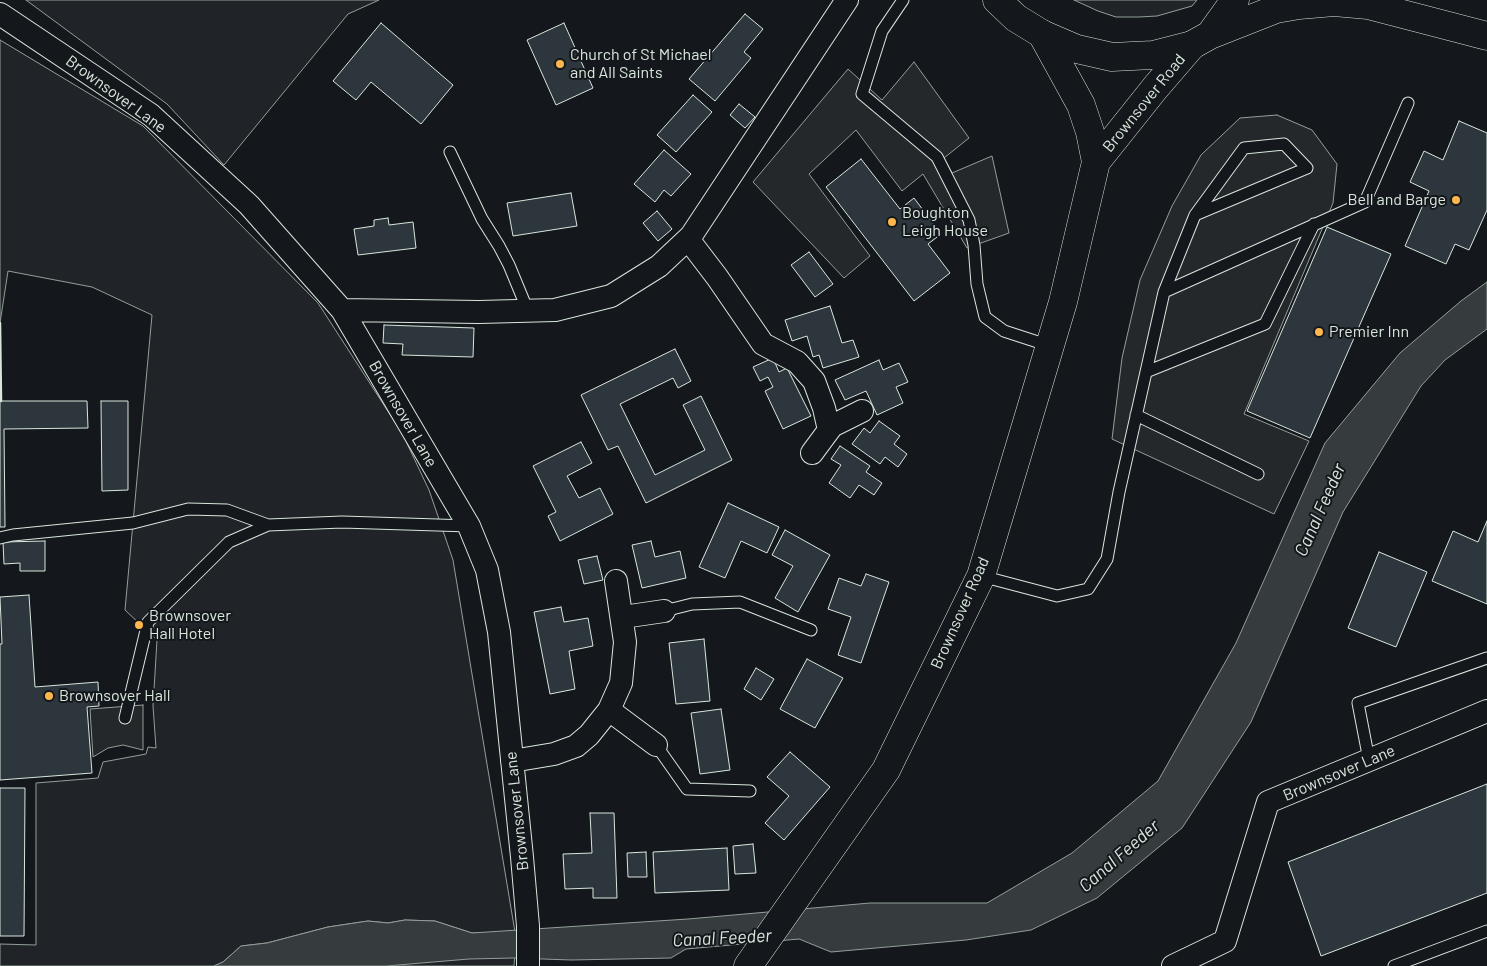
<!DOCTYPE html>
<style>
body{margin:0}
canvas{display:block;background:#14181c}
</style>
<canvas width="1487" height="966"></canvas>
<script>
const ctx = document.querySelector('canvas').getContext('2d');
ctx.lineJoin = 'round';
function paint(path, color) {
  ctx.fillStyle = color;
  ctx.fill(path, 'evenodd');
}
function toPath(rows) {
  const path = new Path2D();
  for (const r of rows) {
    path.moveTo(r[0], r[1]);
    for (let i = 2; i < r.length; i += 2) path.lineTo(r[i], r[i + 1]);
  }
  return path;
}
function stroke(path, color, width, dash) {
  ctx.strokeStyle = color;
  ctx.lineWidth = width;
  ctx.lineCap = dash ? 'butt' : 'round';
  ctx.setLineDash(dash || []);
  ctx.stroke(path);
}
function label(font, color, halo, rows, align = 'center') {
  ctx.font = font + ' Barlow,sans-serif';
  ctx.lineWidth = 4;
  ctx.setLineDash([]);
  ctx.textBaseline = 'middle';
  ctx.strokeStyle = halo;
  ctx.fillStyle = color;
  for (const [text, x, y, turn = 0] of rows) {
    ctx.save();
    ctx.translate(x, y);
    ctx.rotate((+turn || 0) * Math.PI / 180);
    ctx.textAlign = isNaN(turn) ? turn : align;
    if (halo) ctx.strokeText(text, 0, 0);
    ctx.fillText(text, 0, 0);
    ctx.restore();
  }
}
const green = toPath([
 [26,0,379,0,348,14,224,165,167,104,26,0],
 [1074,0,1197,0,1192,6,1157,16,1139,17,1116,17,1098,11,1074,0],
 [0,40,143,126,318,303,402,433,429,490,453,560,515,932,472,933,435,921,405,920,388,923,368,921,328,927,267,943,241,946,223,962,214,966,0,966,0,944,36,945,36,783,98,778,103,762,146,754,148,747,156,748,153,706,157,640,125,610,152,315,92,287,8,271,0,323,0,40],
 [515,952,514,966,292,966,515,952]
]);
const parking = toPath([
 [914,62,969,138,944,158,952,173,992,156,1009,233,967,248,923,174,902,191,856,130,809,174,870,256,844,278,753,182,848,69,882,100,914,62],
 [1277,115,1312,130,1337,164,1333,203,1244,414,1309,441,1274,514,1112,439,1122,358,1140,280,1172,206,1201,155,1240,118,1277,115],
 [143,705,143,750,123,745,108,748,93,757,90,709,143,705]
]);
const water = toPath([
 [1487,282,1487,329,1445,360,1421,386,1343,512,1251,722,1182,828,1097,898,1031,930,966,940,831,952,799,939,686,949,671,958,571,960,514,958,469,959,386,966,214,966,223,962,241,946,267,943,328,927,368,921,388,923,405,920,435,921,472,933,688,919,870,903,987,903,1072,853,1158,781,1236,643,1325,443,1400,353,1461,301,1487,282]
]);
const building = toPath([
 [745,14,763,29,744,52,751,58,715,101,689,79,745,14],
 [381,23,453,85,421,124,371,82,356,100,333,81,381,23],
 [564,23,593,88,556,105,527,40,564,23],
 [693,95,712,112,676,152,657,135,693,95],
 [739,104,755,117,745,128,730,115,739,104],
 [1459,121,1487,133,1487,210,1469,250,1455,244,1446,264,1405,246,1429,191,1410,182,1424,151,1443,160,1459,121],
 [664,150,691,174,671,196,664,190,655,202,634,184,664,150],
 [861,159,900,209,914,198,941,234,928,244,950,273,914,301,826,187,861,159],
 [571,193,577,226,513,236,507,203,571,193],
 [657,211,672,229,658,241,643,223,657,211],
 [388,218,389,225,413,222,416,248,358,255,354,229,374,226,374,220,388,218],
 [1327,227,1391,254,1310,438,1247,411,1327,227],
 [809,252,833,284,815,297,791,265,809,252],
 [830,306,842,343,853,340,859,357,823,368,819,355,813,357,807,336,792,341,785,320,830,306],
 [384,325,474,328,473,357,402,355,403,344,383,343,384,325],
 [675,349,691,381,678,388,673,378,620,404,655,475,705,450,683,405,701,396,732,460,646,503,618,446,608,450,581,395,675,349],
 [773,358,779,372,787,368,811,416,783,429,765,391,773,387,768,377,760,381,753,367,773,358],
 [879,360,883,370,899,363,908,382,896,387,903,403,877,415,866,391,845,400,835,380,879,360],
 [0,401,87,401,88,428,4,429,5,527,0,527,0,401],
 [101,401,128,401,128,490,102,491,101,401],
 [879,421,900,436,894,444,907,454,898,467,885,457,880,464,852,444,864,428,870,433,879,421],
 [581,442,592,463,567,476,579,498,600,488,613,514,560,541,548,516,556,512,533,466,581,442],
 [840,446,870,466,866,472,882,483,874,495,859,485,850,498,829,483,841,465,831,459,840,446],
 [728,503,779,527,767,553,741,541,725,578,699,567,728,503],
 [1487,521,1487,604,1432,581,1453,531,1478,542,1487,521],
 [785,530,830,555,798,612,775,598,793,566,772,555,785,530],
 [45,541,45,571,20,571,20,563,4,564,3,542,45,541],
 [651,541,655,557,680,551,686,578,642,588,632,545,651,541],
 [1379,552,1427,572,1396,647,1348,628,1379,552],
 [597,556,603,580,584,584,578,560,597,556],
 [866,574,889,582,861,663,838,655,851,617,828,609,839,578,861,586,866,574],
 [29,595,35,687,98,682,99,706,87,707,92,773,0,780,0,644,2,644,0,597,29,595],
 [561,607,564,622,588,618,593,646,569,651,575,689,550,694,534,612,561,607],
 [704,639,710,701,676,704,669,643,704,639],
 [807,659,843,678,815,728,780,709,807,659],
 [756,668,774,679,761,700,744,689,756,668],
 [721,709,730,770,700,774,691,713,721,709],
 [790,752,830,787,784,840,765,823,789,796,767,777,790,752],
 [1487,784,1487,893,1321,956,1288,862,1487,784],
 [0,788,25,788,24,936,0,936,0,788],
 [590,813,614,813,617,898,593,898,593,888,565,889,563,854,592,853,590,813],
 [753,844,756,873,735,874,733,846,753,844],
 [727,848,729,890,655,893,653,852,727,848],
 [646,852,647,877,628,877,627,853,646,852]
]);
const lane = toPath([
 [903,0,882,31,862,94,937,157,969,220,974,245,977,284,985,317,1004,331,1050,346],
 [450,152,482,219,499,246,509,265,528,311],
 [1164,292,1195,215,1244,148,1284,144,1307,168,1195,215],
 [1146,372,1265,324,1314,224],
 [1136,415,1258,474],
 [0,538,13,535,133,523,188,509,227,510,268,525],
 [981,576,1057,596,1088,589,1107,559,1119,492,1164,292,1365,202,1408,103],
 [664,611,692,604,740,602,811,630],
 [125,718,148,622,229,542,268,525,342,522,469,526],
 [656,745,687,789,750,791],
 [1369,760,1358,703,1487,658],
 [1394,966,1487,931]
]);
const street = toPath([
 [0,14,151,115,249,205,342,310,469,526,487,570,499,632,522,857,528,926,528,966],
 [688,239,717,277,763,344,797,362,814,381,824,408,829,430],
 [342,310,479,312,555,310,611,296,659,266,691,236,847,0],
 [812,453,832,426,862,411],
 [623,617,664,611],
 [609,710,656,745],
 [512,761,554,754,576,746,589,735,609,710,621,683,625,642,616,581],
 [1173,966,1225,941,1268,802,1487,711]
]);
const secondary = toPath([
 [1096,162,1155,88,1192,45],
 [748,966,886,770,981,576,1063,302,1096,162,1090,132,1081,105,1042,34]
]);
const highway = toPath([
 [997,0,1016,18,1042,34,1077,49,1112,57,1153,55,1192,45,1210,35,1235,0],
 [1210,35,1276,9,1299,5,1334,2,1368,5,1487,36]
]);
const wall = toPath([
 [0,323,1,401]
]);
const markers = [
 [560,64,5,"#ffb74d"],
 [1456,200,5,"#ffb74d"],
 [892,222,5,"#ffb74d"],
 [1319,332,5,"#ffb74d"],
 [139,625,5,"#ffb74d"],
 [49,696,5,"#ffb74d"]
];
const poiNames = [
 ["Church of St Michael",570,55],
 ["and All Saints",570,73],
 ["Bell and Barge",1446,200,"right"],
 ["Boughton",902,213],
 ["Leigh House",902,231],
 ["Premier Inn",1329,332],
 ["Brownsover",149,616],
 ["Hall Hotel",149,634],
 ["Brownsover Hall",59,696]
];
const streetNames = [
 ["Brownsover Lane",116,94,36],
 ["Brownsover Road",1144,103,-51],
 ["Brownsover Lane",403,414,60],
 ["Brownsover Road",960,613,-66],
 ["Brownsover Lane",1339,773,-23],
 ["Brownsover Lane",517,811,-96]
];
const waterNames = [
 ["Canal Feeder",1320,510,-66],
 ["Canal Feeder",1119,856,-41],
 ["Canal Feeder",722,938,-3]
];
paint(green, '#202428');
stroke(green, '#939e99', 1);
paint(parking, '#24282b');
stroke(parking, '#939e99', 1);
paint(water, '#363b3e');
stroke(water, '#939e99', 1);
paint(building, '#2c363c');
stroke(building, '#d8e6dc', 1);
stroke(lane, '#d8e6dc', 13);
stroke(street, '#d8e6dc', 24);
stroke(secondary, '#d8e6dc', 29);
stroke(highway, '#d8e6dc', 29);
stroke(lane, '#14181c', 11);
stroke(street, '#14181c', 22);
stroke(secondary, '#14181c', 28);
stroke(highway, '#14181c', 28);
stroke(wall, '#d8e6dc', 2.5);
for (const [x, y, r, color] of markers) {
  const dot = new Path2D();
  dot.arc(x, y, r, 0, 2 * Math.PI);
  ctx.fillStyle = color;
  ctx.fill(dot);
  stroke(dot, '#14181c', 2);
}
label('16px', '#d8e6dc', '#14181c', poiNames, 'left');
label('16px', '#d8e6dc', '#14181c', streetNames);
label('italic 18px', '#d8e6dc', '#14181c', waterNames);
</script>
